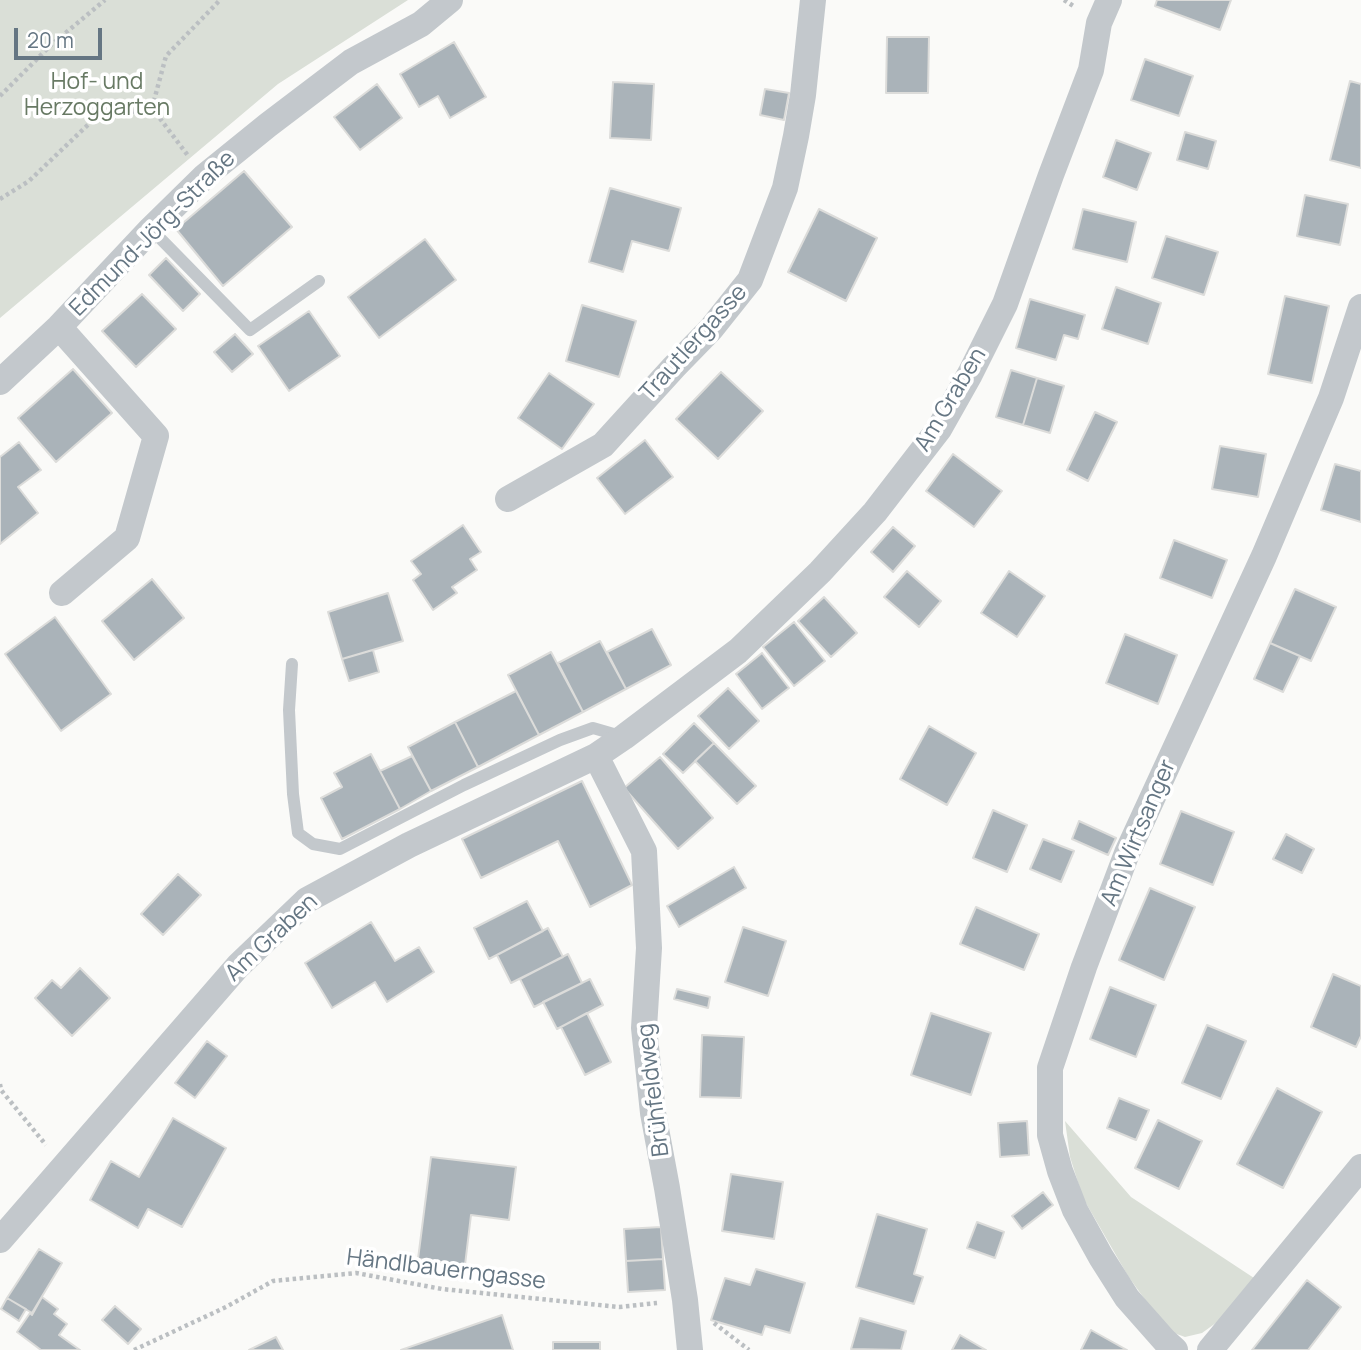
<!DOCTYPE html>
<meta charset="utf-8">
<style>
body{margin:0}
#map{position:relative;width:1361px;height:1350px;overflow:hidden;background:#fafaf8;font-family:Manrope,sans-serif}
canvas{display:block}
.scale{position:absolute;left:14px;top:28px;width:88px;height:32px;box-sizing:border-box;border:4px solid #657683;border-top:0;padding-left:9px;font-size:21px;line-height:24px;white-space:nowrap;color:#657683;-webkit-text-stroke:5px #fff;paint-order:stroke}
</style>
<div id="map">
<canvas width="1361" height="1350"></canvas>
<div class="scale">20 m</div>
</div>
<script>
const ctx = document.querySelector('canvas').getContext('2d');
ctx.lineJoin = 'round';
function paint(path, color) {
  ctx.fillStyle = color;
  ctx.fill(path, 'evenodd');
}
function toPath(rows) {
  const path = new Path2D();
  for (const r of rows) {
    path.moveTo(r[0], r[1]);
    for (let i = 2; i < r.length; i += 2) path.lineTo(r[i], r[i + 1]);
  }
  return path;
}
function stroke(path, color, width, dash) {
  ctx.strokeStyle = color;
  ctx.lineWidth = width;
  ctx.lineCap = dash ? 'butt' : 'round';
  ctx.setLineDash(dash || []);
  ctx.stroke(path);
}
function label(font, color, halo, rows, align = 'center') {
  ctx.font = font + ' Manrope,sans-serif';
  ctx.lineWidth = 7;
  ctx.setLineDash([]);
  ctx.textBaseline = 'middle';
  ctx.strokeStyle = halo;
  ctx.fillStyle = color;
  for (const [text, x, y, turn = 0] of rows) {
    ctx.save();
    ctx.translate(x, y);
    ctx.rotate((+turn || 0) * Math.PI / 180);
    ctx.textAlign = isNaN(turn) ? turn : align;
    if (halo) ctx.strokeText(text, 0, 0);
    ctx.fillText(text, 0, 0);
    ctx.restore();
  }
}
const green = toPath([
 [0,0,408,0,278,84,0,318],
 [1065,1121,1131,1197,1254,1278,1220,1320,1202,1333,1185,1337,1174,1333,1146,1301,1128,1276,1083,1198,1070,1157]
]);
const building = toPath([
 [1157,0,1231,0,1220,30,1155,6,1157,0],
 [887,37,929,37,928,93,886,93,887,37],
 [454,42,486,97,450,118,438,96,419,107,400,74,454,42],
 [1145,59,1193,76,1179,116,1131,100,1145,59],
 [1350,81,1361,84,1361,168,1330,160,1350,81],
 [613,82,654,84,651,140,610,138,613,82],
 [377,84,402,118,360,150,334,117,377,84],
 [765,89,789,93,784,120,760,115,765,89],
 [1185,132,1216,141,1208,169,1177,160,1185,132],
 [1116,140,1151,153,1137,190,1103,177,1116,140],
 [244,171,292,227,223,286,176,229,244,171],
 [610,188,681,208,669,251,632,241,623,272,589,262,610,188],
 [1305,195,1348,204,1340,245,1297,236,1305,195],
 [819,209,877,238,846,301,788,272,819,209],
 [1083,209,1136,222,1127,262,1073,249,1083,209],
 [1166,236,1218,252,1204,295,1152,278,1166,236],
 [425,239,456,280,379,338,348,297,425,239],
 [166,258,200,294,183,311,149,275,166,258],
 [1116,287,1161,303,1148,344,1102,329,1116,287],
 [142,294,176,329,136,367,102,331,142,294],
 [1285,296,1329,306,1312,383,1268,374,1285,296],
 [1030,299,1085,315,1078,339,1064,335,1056,360,1016,348,1030,299],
 [582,305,636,321,619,377,566,361,582,305],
 [309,311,340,356,289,391,258,346,309,311],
 [235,334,253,354,232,372,214,352,235,334],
 [73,369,112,413,56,462,18,418,73,369],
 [1011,370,1037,378,1023,425,996,417,1011,370],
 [721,372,763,411,718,459,676,419,721,372],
 [549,373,594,404,562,449,518,418,549,373],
 [1037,378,1064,386,1050,433,1023,425,1037,378],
 [1095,412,1117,422,1088,481,1067,470,1095,412],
 [645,440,673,477,625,514,597,478,645,440],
 [19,442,41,470,18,487,38,513,0,544,0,457,19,442],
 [1220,446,1266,454,1258,497,1212,489,1220,446],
 [953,454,1002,491,974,527,926,491,953,454],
 [1335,464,1361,471,1361,522,1321,510,1335,464],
 [463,525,481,552,470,559,477,570,452,587,457,593,433,610,413,580,421,574,411,561,463,525],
 [893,527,915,546,893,572,871,552,893,527],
 [1174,540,1227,560,1212,598,1160,578,1174,540],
 [907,571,941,601,919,627,884,597,907,571],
 [1009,571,1045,596,1017,637,981,613,1009,571],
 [152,579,184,618,134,660,102,621,152,579],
 [1295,589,1336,607,1311,661,1270,643,1295,589],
 [388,593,403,641,342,659,328,612,388,593],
 [824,597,857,633,831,657,798,621,824,597],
 [55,617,111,694,61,731,5,654,55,617],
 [794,622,825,661,794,686,763,647,794,622],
 [652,629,671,665,626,689,607,652,652,629],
 [1125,634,1177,655,1158,704,1106,683,1125,634],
 [600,641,626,689,583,712,558,663,600,641],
 [1270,643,1300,656,1283,692,1254,679,1270,643],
 [373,650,379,672,349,681,342,659,373,650],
 [551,652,583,712,539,735,508,675,551,652],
 [762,653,789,688,762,709,736,674,762,653],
 [728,688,759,721,729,749,698,716,728,688],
 [516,691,539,735,478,767,455,722,516,691],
 [455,722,478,767,431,791,408,747,455,722],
 [694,723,714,743,683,773,663,754,694,723],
 [929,726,976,753,947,805,900,779,929,726],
 [714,743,756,786,737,804,695,761,714,743],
 [371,754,400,809,342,839,321,798,342,787,334,773,371,754],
 [412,756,431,791,400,809,380,771,412,756],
 [660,757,713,818,678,849,624,788,660,757],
 [582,781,632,885,590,907,558,841,481,878,462,839,582,781],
 [993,810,1027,825,1007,872,973,858,993,810],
 [1181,811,1234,832,1213,885,1160,864,1181,811],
 [1079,821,1116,838,1108,855,1072,839,1079,821],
 [1286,834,1314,849,1302,873,1273,859,1286,834],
 [1043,839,1074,851,1061,882,1030,869,1043,839],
 [734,867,746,888,679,927,667,906,734,867],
 [178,874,201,895,163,935,141,914,178,874],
 [1150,888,1195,907,1164,980,1119,960,1150,888],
 [527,901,543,931,489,959,474,928,527,901],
 [976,907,1039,934,1024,970,960,944,976,907],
 [371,922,395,961,419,947,434,972,387,1002,375,982,332,1008,305,963,371,922],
 [743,927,786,941,768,996,725,982,743,927],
 [548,928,563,957,511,983,497,955,548,928],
 [568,954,582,983,534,1007,520,979,568,954],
 [80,968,110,998,72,1036,35,998,52,980,61,988,80,968],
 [1333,974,1361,986,1361,1036,1356,1047,1311,1027,1333,974],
 [590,979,603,1005,557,1029,543,1002,590,979],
 [1110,987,1156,1005,1136,1057,1090,1039,1110,987],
 [677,989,710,997,708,1008,674,999,677,989],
 [587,1013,611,1062,585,1075,561,1027,587,1013],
 [931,1013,991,1033,971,1095,911,1075,931,1013],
 [1207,1025,1246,1041,1221,1099,1182,1083,1207,1025],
 [702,1035,744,1037,741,1098,700,1097,702,1035],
 [207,1041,227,1056,195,1098,175,1083,207,1041],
 [1277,1088,1322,1112,1283,1188,1237,1164,1277,1088],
 [1119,1098,1149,1110,1136,1140,1107,1128,1119,1098],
 [173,1118,226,1148,182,1227,148,1209,138,1228,90,1200,111,1161,139,1177,173,1118],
 [1158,1120,1202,1141,1179,1189,1135,1168,1158,1120],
 [1027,1121,1029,1155,1000,1157,998,1123,1027,1121],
 [431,1157,516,1167,509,1220,471,1215,465,1265,418,1259,431,1157],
 [731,1174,783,1182,774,1239,722,1231,731,1174],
 [1043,1192,1053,1205,1022,1229,1012,1216,1043,1192],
 [877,1214,927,1229,914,1274,923,1277,914,1304,856,1287,877,1214],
 [977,1222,1004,1232,995,1258,967,1248,977,1222],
 [661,1227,663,1259,626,1261,624,1229,661,1227],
 [39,1249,62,1263,32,1313,7,1298,39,1249],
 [663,1259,665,1290,628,1292,626,1261,663,1259],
 [756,1269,805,1283,790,1333,765,1326,762,1335,711,1320,725,1278,750,1285,756,1269],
 [1307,1280,1341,1307,1308,1350,1252,1350,1307,1280],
 [42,1297,58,1309,54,1314,67,1324,59,1335,80,1350,41,1350,17,1332,30,1313,32,1315,42,1297],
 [7,1298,26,1309,19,1321,1,1309,7,1298],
 [115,1306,141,1329,128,1344,102,1320,115,1306],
 [502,1315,513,1350,401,1350,502,1315],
 [860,1318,906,1331,901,1350,851,1349,860,1318],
 [1091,1330,1127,1350,1081,1350,1091,1330],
 [960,1335,986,1350,952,1350,960,1335],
 [276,1337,283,1350,249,1350,276,1337],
 [553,1342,600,1342,600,1350,553,1350,553,1342]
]);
const path = toPath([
 [1064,0,1075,7],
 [0,96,51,45,105,0],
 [152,108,166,56,220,0],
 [0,199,29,181,94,119,152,108,189,157],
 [0,1084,1,1090,46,1145],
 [714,1323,749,1350],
 [134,1350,226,1307,273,1281,356,1273,442,1289,619,1307,657,1303]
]);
const service = toPath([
 [151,229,250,330,319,281],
 [292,664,289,710,293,794,298,833,313,844,340,849,464,785,560,740,593,728,624,737]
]);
const minor = toPath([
 [59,327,156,436,127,538,62,593],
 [0,382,59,327,151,229,205,176,268,125,351,62,421,24,450,0],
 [508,499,603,445,674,367,711,329,750,280,785,188,796,136,803,95,813,0],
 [596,756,644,851,649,948,644,1028,653,1113,667,1188,685,1300,690,1350],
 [0,1240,238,966,307,900,409,845,596,756,624,737,738,651,820,572,875,512,939,429,970,374,1005,304,1051,175,1091,70,1099,23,1109,0],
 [1175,1350,1165,1341,1127,1298,1101,1257,1075,1210,1060,1171,1050,1135,1050,1068,1084,967,1127,853,1264,556,1331,398,1361,307],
 [1210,1350,1361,1167]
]);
const parkNames = [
 ["Hof- und",97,83],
 ["Herzoggarten",97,109]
];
const streetNames = [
 ["Edmund-Jörg-Straße",153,234,-45],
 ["Trautlergasse",694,343,-48],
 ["Am Graben",951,400,-59],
 ["Am Wirtsanger",1139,833,-67],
 ["Am Graben",272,938,-43],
 ["Brühfeldweg",654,1090,-97],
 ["Händlbauerngasse",446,1270,7]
];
paint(green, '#dadfd7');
paint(building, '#aab3b9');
stroke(building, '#dcdcda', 2);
stroke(path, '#bbbfc2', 4.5, [3.5, 3.5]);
stroke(service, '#c3c8cc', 12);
stroke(minor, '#c3c8cc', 26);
label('23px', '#687a64', '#fff', parkNames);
label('23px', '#657683', '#fff', streetNames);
</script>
